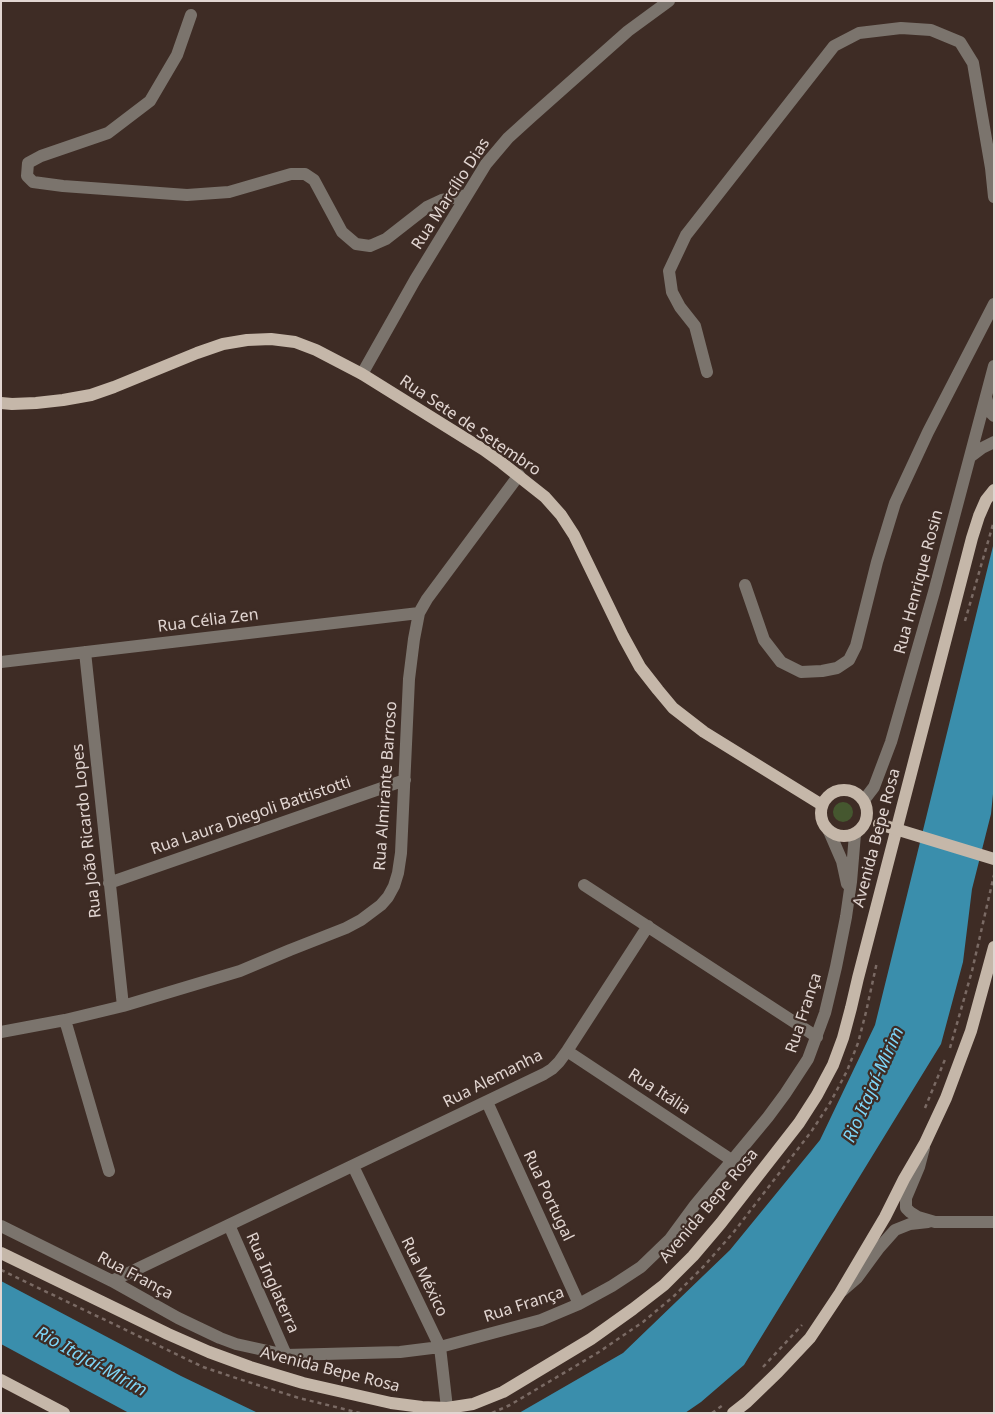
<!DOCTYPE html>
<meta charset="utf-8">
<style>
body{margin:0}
#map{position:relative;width:995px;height:1414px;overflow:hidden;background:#3e2c25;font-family:"Noto Sans",sans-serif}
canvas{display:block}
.frame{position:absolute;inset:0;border:2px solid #e2d6d2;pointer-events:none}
</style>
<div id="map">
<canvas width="995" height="1414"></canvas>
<div class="frame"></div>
</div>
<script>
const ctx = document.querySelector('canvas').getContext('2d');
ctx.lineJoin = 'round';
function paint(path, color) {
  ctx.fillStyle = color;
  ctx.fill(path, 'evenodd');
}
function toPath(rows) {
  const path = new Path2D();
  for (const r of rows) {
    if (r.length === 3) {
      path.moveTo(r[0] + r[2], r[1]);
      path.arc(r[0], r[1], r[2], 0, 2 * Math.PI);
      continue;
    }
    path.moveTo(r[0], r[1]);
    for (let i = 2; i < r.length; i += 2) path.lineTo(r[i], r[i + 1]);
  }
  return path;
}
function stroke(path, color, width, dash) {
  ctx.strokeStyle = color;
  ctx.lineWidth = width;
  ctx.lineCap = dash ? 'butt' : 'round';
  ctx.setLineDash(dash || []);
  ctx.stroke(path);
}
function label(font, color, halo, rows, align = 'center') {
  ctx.font = font + ' "Noto Sans",sans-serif';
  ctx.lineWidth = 4.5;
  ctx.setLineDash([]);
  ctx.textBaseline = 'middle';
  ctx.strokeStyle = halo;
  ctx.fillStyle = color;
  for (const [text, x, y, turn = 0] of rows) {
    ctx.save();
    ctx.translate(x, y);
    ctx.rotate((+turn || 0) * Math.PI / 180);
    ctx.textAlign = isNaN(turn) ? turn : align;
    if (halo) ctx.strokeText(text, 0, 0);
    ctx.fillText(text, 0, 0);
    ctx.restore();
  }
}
const green = toPath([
 [843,812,10]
]);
const water = toPath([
 [994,542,994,784,991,814,972,889,963,962,941,1044,744,1365,701,1402,685,1413,519,1413,623,1353,730,1250,820,1140,875,1025],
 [1,1281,181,1376,258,1413,129,1413,1,1344]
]);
const path = toPath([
 [965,621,994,521],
 [950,1048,972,971,994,875],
 [925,1108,946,1057],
 [1,1270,203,1367,245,1381,299,1398,360,1413],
 [763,1367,802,1325],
 [492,1413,510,1405,599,1352,643,1322,674,1296,704,1266,733,1233,811,1132,830,1103,847,1071,858,1043,866,1012,877,962],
 [712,1413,723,1405]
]);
const minor = toPath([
 [191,15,177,55,150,101,108,133,41,156,28,163,27,176,33,182,63,186,187,195,229,192,291,174,305,174,314,180,342,232,356,244,370,246,386,239,427,207,442,200,467,195],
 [707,372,695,326,680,307,672,292,669,271,686,235,834,46,859,33,901,28,931,30,960,42,973,63,991,168,994,197],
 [362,374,415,280,486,164,508,138,530,118,628,31,669,1],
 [986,397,990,412,994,416],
 [970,457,982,448,994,442],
 [745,585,764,640,781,662,801,672,822,671,837,668,849,660,856,646,877,562,895,503,928,432,994,304],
 [85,652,123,1006],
 [1,662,419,613],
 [864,800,874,787,891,742,934,592,994,366],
 [829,831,842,861,847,884],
 [109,883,405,780],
 [584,885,817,1037],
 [65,1020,109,1171],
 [1,1032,65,1020,123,1006,240,971,290,950,346,928,361,920,381,905,388,897,394,886,398,873,401,853,409,679,414,639,419,613,427,599,519,475],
 [567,1051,733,1161],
 [487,1102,579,1304],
 [924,1148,919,1167,906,1198,906,1208,910,1212,918,1217,935,1222,994,1222],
 [353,1166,440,1347,447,1408],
 [229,1225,286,1355],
 [1,1226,112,1281,178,1318,220,1338,236,1344,286,1355,400,1352,440,1347,541,1320,579,1304,612,1286,641,1267,670,1239,695,1205,768,1117,785,1094,808,1059,825,1013,836,967,846,917,851,882,855,834],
 [112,1281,544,1074,552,1069,559,1062,567,1051,648,926],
 [842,1291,857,1278,879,1248,895,1230,910,1224,928,1222]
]);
const major = toPath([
 [1,403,12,404,36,403,63,400,91,395,114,387,197,353,223,344,247,340,271,339,295,342,316,350,362,374,484,450,502,463,545,497,561,515,574,535,623,636,640,667,658,690,673,708,704,732,822,805],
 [844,813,23],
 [1,1253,168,1334,209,1352,250,1367,303,1383,391,1403,422,1407,447,1408,473,1404,503,1392,591,1339,633,1309,664,1285,693,1256,721,1223,799,1123,817,1095,833,1065,843,1038,851,1008,858,978,972,538,979,516,986,500,994,490],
 [1,1380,64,1413],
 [733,1413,747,1402,778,1372,810,1338,840,1293,885,1217,904,1179,925,1143,946,1098,971,1031,994,947]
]);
const majorBridge = toPath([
 [879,824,994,859]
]);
const streetNames = [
 ["Rua Marcílio Dias",451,194,-57],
 ["Rua Sete de Setembro",470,426,34],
 ["Rua Henrique Rosin",919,582,-75],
 ["Rua Célia Zen",208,621,-7],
 ["Rua Almirante Barroso",386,786,-86],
 ["Rua Laura Diegoli Battistotti",251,816,-19],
 ["Rua João Ricardo Lopes",87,831,-96],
 ["Avenida Bepe Rosa",877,838,-75],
 ["Rua França",804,1013,-72],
 ["Rua Alemanha",493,1079,-27],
 ["Rua Itália",659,1092,33],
 ["Rua Portugal",548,1196,65],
 ["Avenida Bepe Rosa",709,1206,-50],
 ["Rua França",135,1276,28],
 ["Rua México",424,1277,64],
 ["Rua Inglaterra",272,1283,66],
 ["Rua França",524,1305,-18],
 ["Avenida Bepe Rosa",330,1370,14]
];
const waterNames = [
 ["Rio Itajaí-Mirim",874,1085,-66],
 ["Rio Itajaí-Mirim",91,1362,29]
];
paint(green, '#45572f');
paint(water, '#3a8eac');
stroke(path, '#7a6a64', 2.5, [4, 4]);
stroke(minor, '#7b746d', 12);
stroke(major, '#c5b7a9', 12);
stroke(majorBridge, '#c5b7a9', 12);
label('16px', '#e2d6d2', '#3e2c25', streetNames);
label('italic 18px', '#7ed6f8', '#3e2c25', waterNames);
</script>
